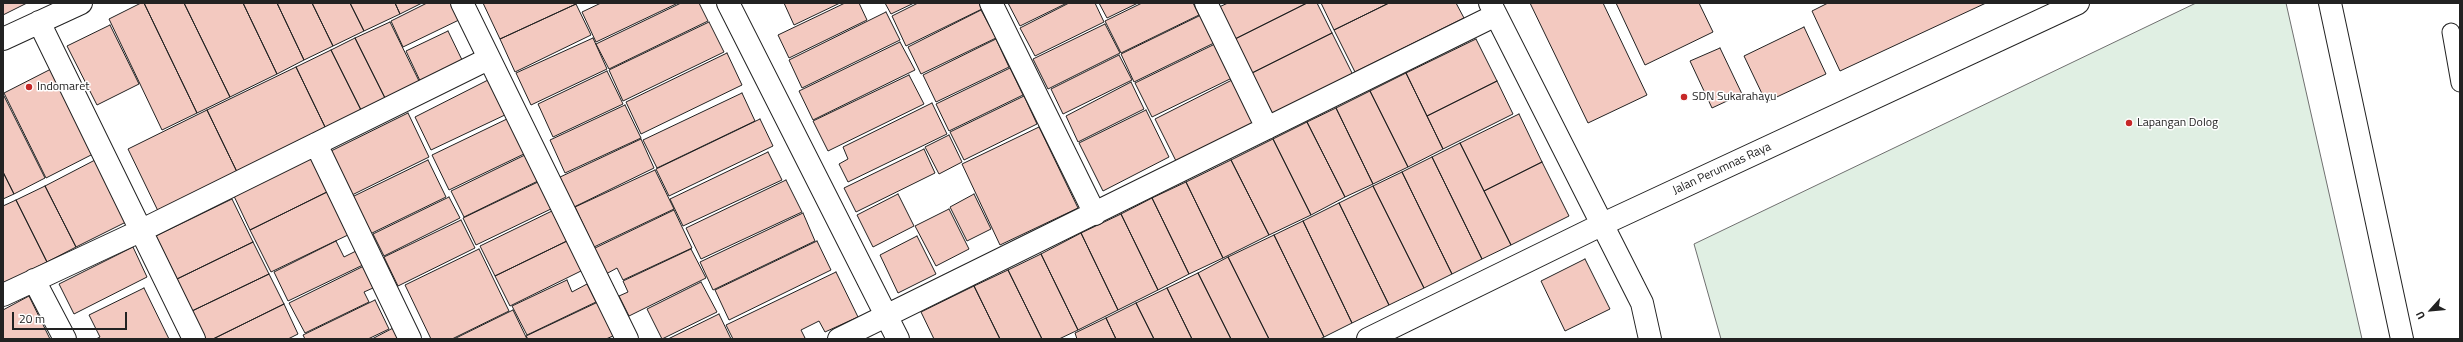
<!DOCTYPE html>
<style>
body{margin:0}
#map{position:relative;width:2463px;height:342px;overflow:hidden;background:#fff;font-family:"Titillium Web",sans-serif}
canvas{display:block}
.frame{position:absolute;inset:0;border:4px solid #222;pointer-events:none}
.north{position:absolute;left:2411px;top:290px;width:40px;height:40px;-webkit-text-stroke:3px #fff;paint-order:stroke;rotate:243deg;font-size:11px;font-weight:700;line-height:16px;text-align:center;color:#222}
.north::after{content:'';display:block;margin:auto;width:14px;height:18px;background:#222;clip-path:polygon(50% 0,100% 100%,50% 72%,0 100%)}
.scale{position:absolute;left:12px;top:312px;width:115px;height:18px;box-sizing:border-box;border:2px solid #222;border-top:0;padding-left:5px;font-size:12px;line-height:14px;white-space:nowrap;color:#222;-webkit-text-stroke:3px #fff;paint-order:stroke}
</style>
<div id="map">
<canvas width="2463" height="342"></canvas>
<div class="frame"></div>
<div class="north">U</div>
<div class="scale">20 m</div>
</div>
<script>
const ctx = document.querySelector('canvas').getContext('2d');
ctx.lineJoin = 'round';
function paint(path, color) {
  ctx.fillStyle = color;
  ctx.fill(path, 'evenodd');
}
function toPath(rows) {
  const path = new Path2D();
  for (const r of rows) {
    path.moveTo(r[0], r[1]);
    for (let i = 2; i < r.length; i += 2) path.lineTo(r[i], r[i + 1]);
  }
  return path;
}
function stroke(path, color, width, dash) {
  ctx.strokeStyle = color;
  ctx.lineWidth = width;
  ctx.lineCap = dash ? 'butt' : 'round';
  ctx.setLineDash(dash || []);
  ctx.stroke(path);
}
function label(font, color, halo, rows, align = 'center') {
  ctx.font = font + ' "Titillium Web",sans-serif';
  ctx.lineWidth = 3;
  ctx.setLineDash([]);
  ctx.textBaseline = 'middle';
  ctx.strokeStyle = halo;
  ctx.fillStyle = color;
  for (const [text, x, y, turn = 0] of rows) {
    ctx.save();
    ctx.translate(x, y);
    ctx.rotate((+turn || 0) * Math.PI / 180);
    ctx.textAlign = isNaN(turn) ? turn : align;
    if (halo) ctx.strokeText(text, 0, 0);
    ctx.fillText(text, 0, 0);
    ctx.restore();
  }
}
const green = toPath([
 [2196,3,2286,3,2362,339,1721,339,1694,244,2196,3]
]);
const building = toPath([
 [3,3,27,3,3,15,3,3],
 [141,3,144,3,197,113,162,130,109,19,141,3],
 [144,3,184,3,230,97,197,113,144,3],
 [184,3,243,3,277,74,230,97,184,3],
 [243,3,277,3,304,60,277,74,243,3],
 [277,3,312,3,333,46,304,60,277,3],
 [312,3,350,3,364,31,333,46,312,3],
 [350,3,395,3,400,14,364,31,350,3],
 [395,3,422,3,400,14,395,3],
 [427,3,456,3,463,18,403,47,391,21,427,3],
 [483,3,576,3,576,4,500,39,483,3],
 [601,3,678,3,596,42,582,12,601,3],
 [681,3,699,3,708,21,609,69,596,44,681,3],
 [784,3,840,3,794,25,784,3],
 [845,3,859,3,867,20,789,58,778,35,845,3],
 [885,3,914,3,891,14,885,3],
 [918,3,979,3,982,9,906,46,892,16,918,3],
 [1008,3,1067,3,1020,26,1008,3],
 [1069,3,1095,3,1104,22,1035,56,1020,28,1069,3],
 [1099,3,1138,3,1107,18,1099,3],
 [1142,3,1193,3,1199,15,1121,53,1105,21,1142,3],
 [1228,3,1307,3,1235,39,1219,7,1228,3],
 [1307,3,1317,3,1332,33,1252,73,1235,39,1307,3],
 [1321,3,1389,3,1334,30,1321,3],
 [1389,3,1456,3,1464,18,1355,72,1334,30,1389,3],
 [1530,3,1603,3,1647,95,1588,123,1530,3],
 [1616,3,1699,3,1713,32,1645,65,1616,3],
 [1828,3,1986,3,1840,71,1812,11,1828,3],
 [576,4,591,35,515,72,500,39,576,4],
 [981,10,996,38,921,74,908,47,981,10],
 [886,12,900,40,802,88,789,60,886,12],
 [1201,15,1214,43,1134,82,1121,54,1201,15],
 [390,22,421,85,387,102,355,38,390,22],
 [709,22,724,52,623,101,609,70,709,22],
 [1105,24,1120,53,1048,89,1033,59,1105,24],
 [110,25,139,84,97,105,67,46,110,25],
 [1804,27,1826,74,1766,102,1744,56,1804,27],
 [448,31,464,64,422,85,406,51,448,31],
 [1332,33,1353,75,1273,115,1252,73,1332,33],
 [355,38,387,102,363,114,331,50,355,38],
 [593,38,607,69,531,105,516,73,593,38],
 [996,39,1009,67,936,102,923,75,996,39],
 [1476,39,1497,81,1427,116,1406,73,1476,39],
 [900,42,915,70,813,120,799,91,900,42],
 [1215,44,1232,78,1152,117,1135,83,1215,44],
 [1720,48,1742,94,1712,108,1690,61,1720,48],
 [331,50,363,114,327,131,296,67,331,50],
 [727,53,742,85,641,134,626,102,727,53],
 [1119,55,1132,80,1063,114,1051,89,1119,55],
 [296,67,327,131,238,174,207,110,296,67],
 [1010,68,1023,95,949,131,936,104,1010,68],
 [51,69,93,154,46,178,4,93,51,69],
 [607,71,623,104,553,137,538,104,607,71],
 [1406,73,1443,149,1408,167,1370,91,1406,73],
 [909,75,924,104,828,151,813,121,909,75],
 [490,79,507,114,431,150,415,117,490,79],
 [1232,80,1253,123,1176,161,1155,119,1232,80],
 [1497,81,1513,114,1443,149,1427,116,1497,81],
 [1131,82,1144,109,1078,142,1066,116,1131,82],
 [1370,91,1408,167,1373,184,1336,108,1370,91],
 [742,93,755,121,657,168,643,140,742,93],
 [3,94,45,178,14,194,3,172,3,94],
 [1024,96,1037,124,964,160,950,132,1024,96],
 [932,103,947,134,848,182,839,164,848,159,843,147,932,103],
 [625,105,641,138,565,173,550,140,625,105],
 [1336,108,1373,184,1345,197,1307,122,1336,108],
 [207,110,238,174,159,213,128,149,207,110],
 [1146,110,1169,157,1103,191,1079,143,1146,110],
 [408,113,429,157,350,196,329,152,408,113],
 [1519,114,1542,162,1484,191,1460,143,1519,114],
 [509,118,526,153,449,190,432,155,509,118],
 [760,119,773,146,669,196,656,169,760,119],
 [1307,122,1345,197,1311,215,1273,139,1307,122],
 [1039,127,1078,208,1000,245,962,164,1039,127],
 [949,135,962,162,939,174,925,147,949,135],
 [641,139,654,168,572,208,558,178,641,139],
 [1273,139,1311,215,1269,235,1231,160,1273,139],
 [1460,143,1511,245,1482,259,1432,157,1460,143],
 [924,149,935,173,856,212,844,188,924,149],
 [768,152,782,180,683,226,670,199,768,152],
 [527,154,540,180,464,217,451,191,527,154],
 [312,155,329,191,250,230,233,194,312,155],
 [1432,157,1482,259,1452,274,1402,172,1432,157],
 [95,160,126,222,76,247,45,186,95,160],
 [428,160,446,197,370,234,352,197,428,160],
 [1231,160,1269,235,1223,258,1186,182,1231,160],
 [1542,162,1569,216,1511,245,1484,191,1542,162],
 [655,170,674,209,594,247,575,207,655,170],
 [3,172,14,194,3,199,3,172],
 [1402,172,1452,274,1424,288,1373,186,1402,172],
 [786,180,802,212,701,259,686,228,786,180],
 [540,181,553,208,476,245,463,218,540,181],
 [1186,182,1223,258,1189,274,1152,198,1186,182],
 [45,186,76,247,47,262,16,200,45,186],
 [1373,186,1424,288,1389,305,1339,203,1373,186],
 [329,191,350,234,271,272,250,230,329,191],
 [898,194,914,226,873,247,857,215,898,194],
 [974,194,991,229,967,241,950,207,974,194],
 [449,197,460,218,384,256,373,234,449,197],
 [1152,198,1189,274,1158,290,1121,214,1152,198],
 [232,199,253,242,177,279,156,236,232,199],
 [16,200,47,262,3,284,3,206,16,200],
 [1339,203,1389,305,1352,323,1303,221,1339,203],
 [949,209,969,249,936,266,915,226,949,209],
 [554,210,569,240,495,276,480,246,554,210],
 [674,210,692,248,623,280,617,268,606,274,593,249,674,210],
 [803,213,815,241,713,290,700,262,803,213],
 [1121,214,1158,290,1118,310,1081,233,1121,214],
 [461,220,475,248,398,286,384,257,461,220],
 [1303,221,1352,323,1324,337,1274,235,1303,221],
 [1081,233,1118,310,1078,330,1041,254,1081,233],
 [1274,235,1324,337,1320,339,1269,339,1228,257,1274,235],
 [917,236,936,274,898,293,880,255,917,236],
 [569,240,583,270,510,306,495,276,569,240],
 [336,241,344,257,358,250,365,264,288,301,274,272,336,241],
 [817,241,831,270,729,320,715,290,817,241],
 [253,242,269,274,192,311,177,279,253,242],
 [133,247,147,277,74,314,59,284,133,247],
 [479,249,509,311,452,339,431,339,405,285,479,249],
 [691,249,706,278,629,316,619,296,628,292,623,281,691,249],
 [1041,254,1078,330,1059,339,1042,339,1008,270,1041,254],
 [1228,257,1269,339,1231,339,1198,273,1228,257],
 [1585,259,1610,309,1565,331,1541,281,1585,259],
 [372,262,382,284,364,292,369,302,305,333,289,303,372,262],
 [1008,270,1042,339,1000,339,974,286,1008,270],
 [836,272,858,317,825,332,819,321,801,330,805,338,802,339,733,339,726,325,836,272],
 [1198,273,1231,339,1192,339,1167,288,1198,273],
 [269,274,284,304,213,339,206,339,192,311,269,274],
 [567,280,572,292,587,284,596,302,527,335,512,306,567,280],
 [701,282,717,312,662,339,647,309,701,282],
 [974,286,1000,339,934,339,921,312,974,286],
 [144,288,169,339,96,339,100,337,89,315,144,288],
 [1167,288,1192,339,1154,339,1136,303,1167,288],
 [29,296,50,339,3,339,3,310,29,296],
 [375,300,389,329,368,339,305,339,303,335,375,300],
 [598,302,613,336,606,339,528,339,526,336,598,302],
 [1136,303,1154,339,1116,339,1106,318,1136,303],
 [284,304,298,334,288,339,213,339,284,304],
 [513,310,527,339,454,339,513,310],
 [719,314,731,339,668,339,719,314],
 [1106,318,1116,339,1077,339,1075,333,1106,318],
 [395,327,401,339,372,339,395,327]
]);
const lane = toPath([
 [2451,32,2460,83]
]);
const street = toPath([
 [462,3,627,339],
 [728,3,898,339],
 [991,3,1095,214],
 [1206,3,1267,128],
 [1490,3,1642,303,1650,339],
 [2330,3,2402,339],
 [39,22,194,339],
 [3,39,81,3],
 [316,144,410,339],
 [34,280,65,339],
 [3,295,140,231,488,59],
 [839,339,1496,15],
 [1368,339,1603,224,2078,3]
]);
const markers = [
 [29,87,4,"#c62828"],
 [1684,97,4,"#c62828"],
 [2129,123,4,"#c62828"]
];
const poiNames = [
 ["Indomaret",37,87],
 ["SDN Sukarahayu",1692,97],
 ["Lapangan Dolog",2137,123]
];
const streetNames = [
 ["Jalan Perumnas Raya",1722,169,-25]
];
paint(green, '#e0efe3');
stroke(green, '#6f6f6f', 1);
paint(building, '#f3c9c0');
stroke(building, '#222', 1);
stroke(lane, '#222', 19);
stroke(street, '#222', 24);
stroke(lane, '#fff', 17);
stroke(street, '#fff', 22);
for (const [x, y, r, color] of markers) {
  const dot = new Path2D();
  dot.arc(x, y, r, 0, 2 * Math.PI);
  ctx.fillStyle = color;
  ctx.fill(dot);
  stroke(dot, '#fff', 1.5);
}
label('12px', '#222', '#fff', poiNames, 'left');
label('12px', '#222', '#fff', streetNames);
</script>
